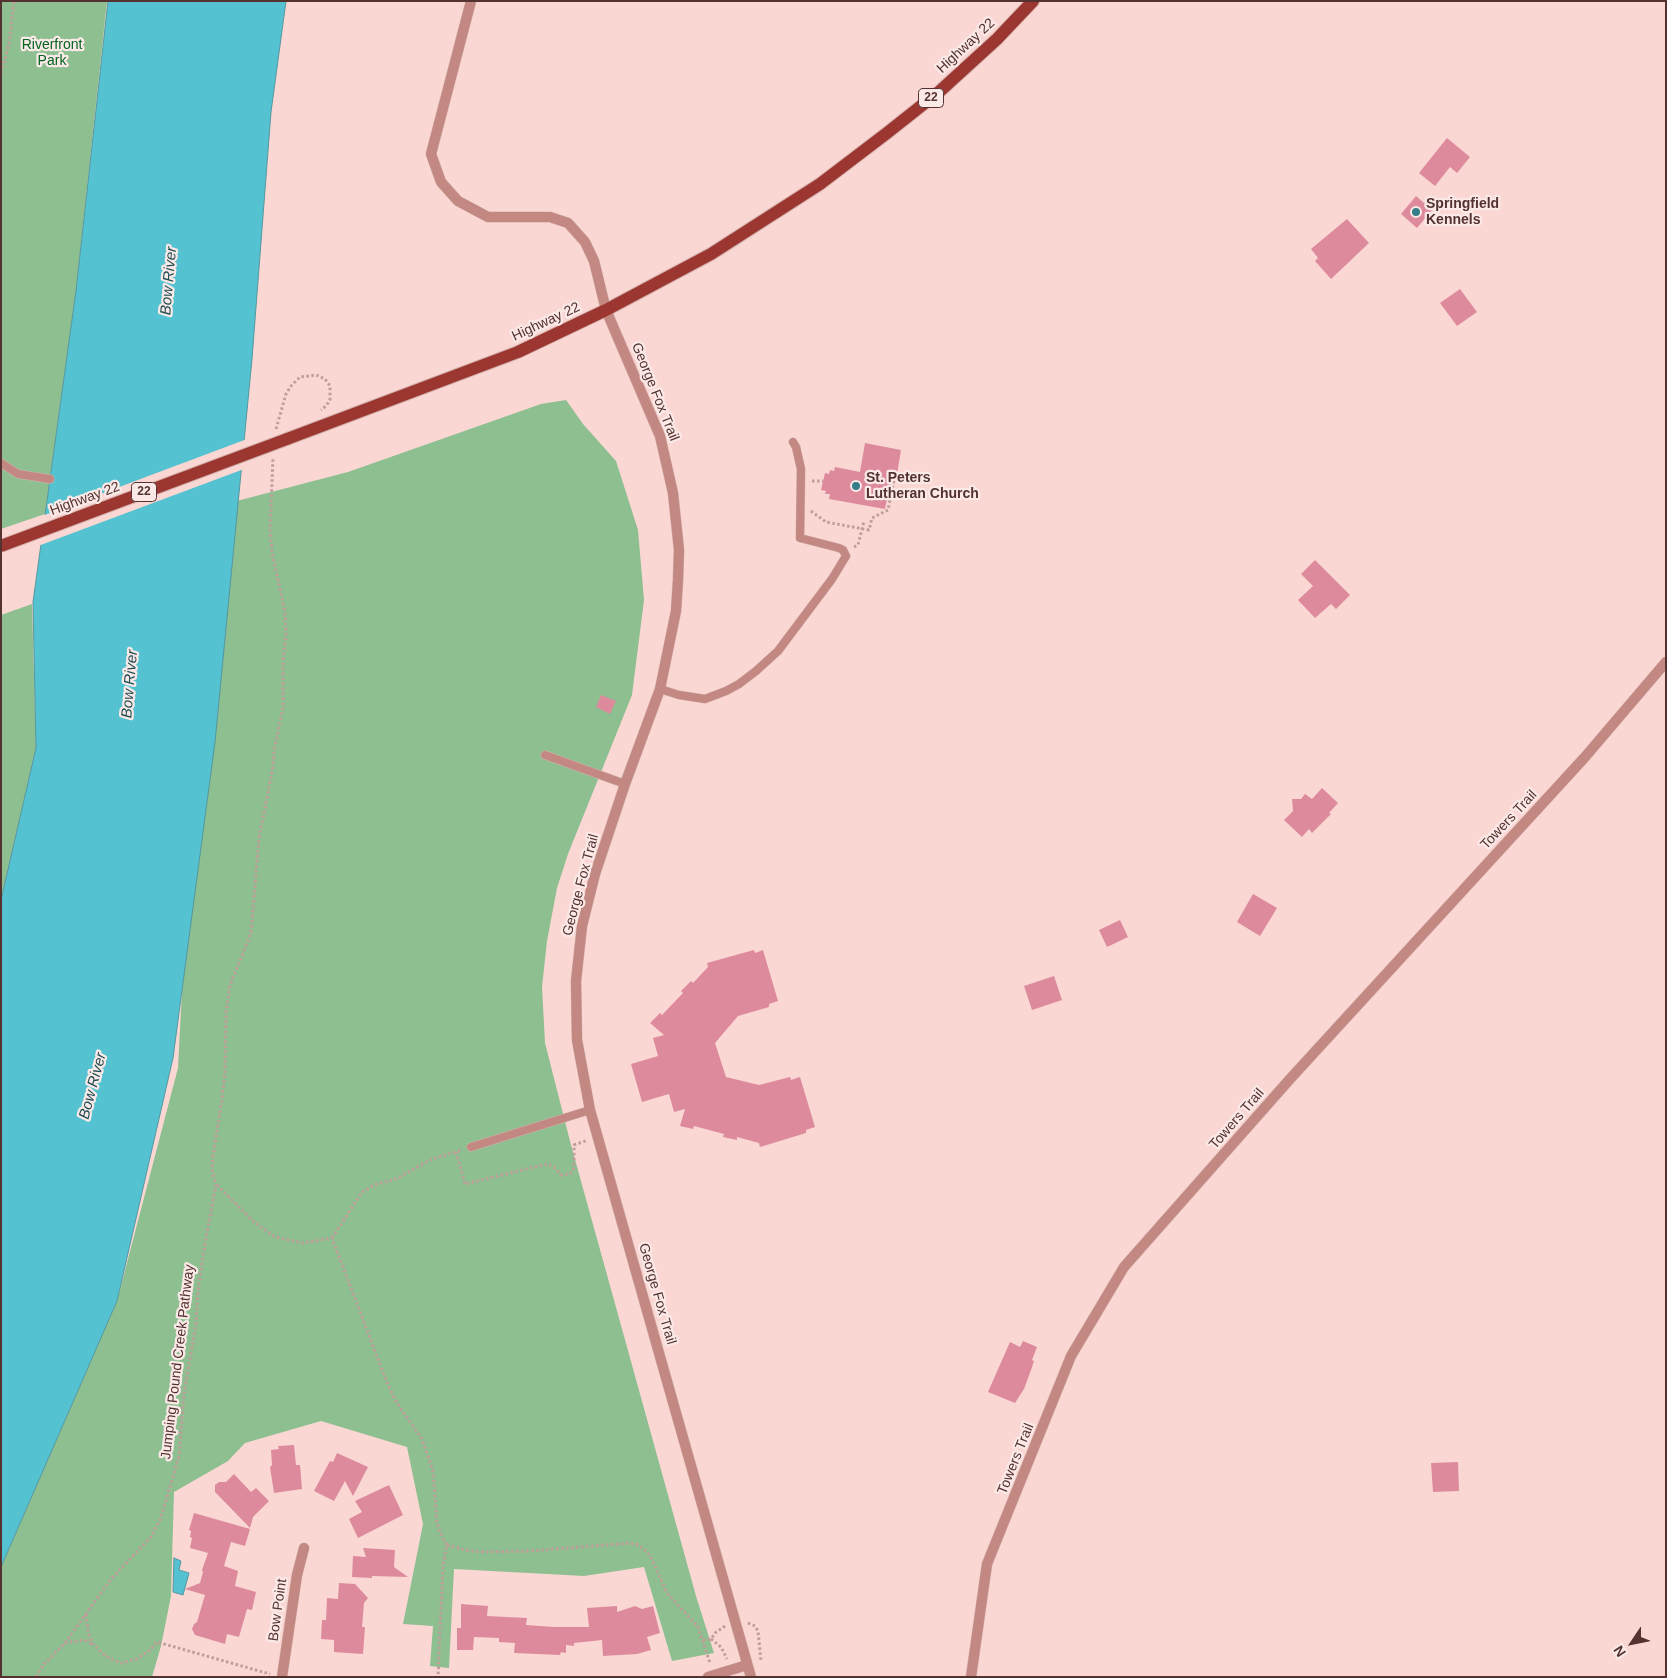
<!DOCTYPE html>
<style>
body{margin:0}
#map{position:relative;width:1667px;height:1678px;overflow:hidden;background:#fad7d3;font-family:Helvetica,sans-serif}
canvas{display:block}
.frame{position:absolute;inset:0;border:2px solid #53322f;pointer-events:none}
.north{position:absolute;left:1607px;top:1618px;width:50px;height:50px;-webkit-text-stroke:4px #fbe9e7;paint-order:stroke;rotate:236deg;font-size:14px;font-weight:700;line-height:20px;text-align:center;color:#53322f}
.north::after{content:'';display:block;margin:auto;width:18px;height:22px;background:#53322f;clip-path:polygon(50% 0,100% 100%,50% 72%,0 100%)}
</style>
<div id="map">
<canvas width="1667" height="1678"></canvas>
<div class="frame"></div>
<div class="north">N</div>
</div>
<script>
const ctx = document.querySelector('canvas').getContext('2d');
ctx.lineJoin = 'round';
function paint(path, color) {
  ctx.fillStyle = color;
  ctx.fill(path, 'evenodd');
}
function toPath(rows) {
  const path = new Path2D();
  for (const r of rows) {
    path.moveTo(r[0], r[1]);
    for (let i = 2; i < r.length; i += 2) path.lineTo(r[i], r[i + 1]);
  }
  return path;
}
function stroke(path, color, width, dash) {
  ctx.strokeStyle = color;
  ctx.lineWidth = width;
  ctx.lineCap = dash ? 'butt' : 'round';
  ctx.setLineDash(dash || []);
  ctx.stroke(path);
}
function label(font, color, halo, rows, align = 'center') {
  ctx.font = font + ' Helvetica,sans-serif';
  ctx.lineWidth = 4.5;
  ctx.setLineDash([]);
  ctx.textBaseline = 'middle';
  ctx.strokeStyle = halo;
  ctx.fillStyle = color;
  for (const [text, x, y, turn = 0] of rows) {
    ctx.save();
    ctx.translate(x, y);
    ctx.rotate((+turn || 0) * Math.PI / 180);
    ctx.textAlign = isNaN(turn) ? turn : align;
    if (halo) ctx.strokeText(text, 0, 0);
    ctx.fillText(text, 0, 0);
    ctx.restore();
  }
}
const green = toPath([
 [1,1,107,1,76,291,45,514,1,529],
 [566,400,583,424,616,461,638,530,644,600,632,695,568,854,557,888,547,941,542,987,545,1043,571,1145,696,1596,714,1653,672,1661,644,1567,584,1576,454,1569,449,1668,430,1666,433,1626,403,1624,423,1524,407,1447,321,1421,245,1443,228,1461,174,1492,171,1596,161,1646,152,1677,1,1677,1,1567,117,1301,178,1068,191,817,229,503,348,472,541,404],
 [32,604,36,748,1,900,1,615]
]);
const water = toPath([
 [108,1,286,1,271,112,252,359,215,742,173,1058,117,1301,1,1567,1,900,36,748,33,602,76,291,108,1],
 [174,1558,181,1561,179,1570,189,1573,183,1595,173,1592,174,1558]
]);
const pier = toPath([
 [247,439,244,469,38,546,42,516]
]);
const building = toPath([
 [1447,138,1470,157,1457,173,1450,167,1435,186,1419,173],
 [1416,196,1432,210,1417,228,1401,214],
 [1347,219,1369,243,1331,279,1315,261,1318,258,1311,249],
 [1460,289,1477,312,1457,326,1440,303],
 [865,443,901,450,896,480,891,479,885,509,829,499,830,494,825,494,826,491,821,490,825,473,829,474,830,470,834,471,835,467,860,472],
 [1315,560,1350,595,1336,609,1331,604,1315,618,1298,600,1313,586,1301,574],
 [601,695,616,701,610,714,596,707],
 [1322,788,1338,803,1329,813,1331,814,1312,833,1309,829,1302,837,1284,820,1293,811,1292,799,1301,799,1305,794,1312,799],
 [1253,894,1277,908,1260,936,1237,922],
 [1120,920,1128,937,1107,947,1099,930],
 [754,950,755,953,763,950,778,1001,769,1004,769,1007,738,1016,715,1043,726,1077,759,1085,790,1077,791,1080,800,1077,815,1127,806,1130,806,1133,760,1147,759,1143,737,1137,737,1140,723,1137,724,1134,694,1126,693,1129,680,1126,685,1109,674,1112,669,1094,642,1102,631,1064,658,1056,653,1038,664,1035,650,1023,660,1013,662,1015,683,993,681,991,691,981,693,983,708,967,707,963],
 [1054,976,1062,1000,1032,1010,1024,986],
 [1023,1341,1037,1347,1032,1360,1034,1361,1031,1370,1024,1389,1015,1403,988,1392,1010,1342,1020,1347],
 [294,1445,296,1465,300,1465,302,1489,274,1493,270,1467,272,1465,271,1450,279,1449,278,1446],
 [337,1453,368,1467,353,1496,345,1481,334,1501,314,1491,330,1461,333,1462],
 [1458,1462,1459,1491,1433,1492,1431,1463],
 [234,1474,251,1492,256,1488,269,1501,253,1517,250,1528,215,1492,215,1485,219,1482,226,1482],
 [389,1485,403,1515,358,1538,349,1519,362,1512,355,1501],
 [194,1513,250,1529,245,1546,231,1542,224,1566,238,1571,235,1586,256,1592,252,1610,247,1609,239,1637,227,1634,225,1644,195,1635,192,1629,194,1624,197,1622,205,1595,185,1589,200,1583,203,1572,202,1570,208,1553,190,1548,192,1538,190,1537,191,1531,189,1530],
 [363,1548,395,1550,394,1567,408,1577,372,1576,372,1578,352,1577,353,1556,366,1557],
 [339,1583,355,1584,368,1598,364,1603,362,1627,365,1627,363,1654,334,1652,334,1640,321,1639,322,1620,326,1620,327,1598,338,1599],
 [461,1604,488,1606,487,1616,527,1618,526,1625,555,1627,589,1627,587,1608,617,1606,617,1612,635,1606,642,1609,653,1606,660,1633,647,1637,651,1650,637,1654,603,1656,602,1640,574,1643,574,1646,566,1645,566,1653,561,1652,560,1655,514,1653,515,1643,499,1642,499,1638,474,1637,473,1650,457,1650,457,1628,461,1628]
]);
const path = toPath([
 [1,73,9,44,14,1],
 [276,429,286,394,291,386,300,377,316,375,325,379,330,386,330,399,327,405,321,410],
 [812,481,823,481],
 [811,511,826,522,869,530,872,518,888,510,894,479],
 [854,547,858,545,864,521],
 [456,1152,465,1184,547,1164,554,1167,561,1175,570,1174,574,1168,574,1145,588,1140],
 [217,1185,254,1222,275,1237,303,1243,332,1238,386,1380,395,1400,422,1439,433,1471,437,1524,444,1541,447,1545,443,1565,438,1677],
 [332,1238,362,1192,374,1185,396,1179,432,1159,462,1150],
 [447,1545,469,1551,484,1552,530,1551,630,1543,638,1545,647,1552,652,1559,667,1593,698,1627,710,1663],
 [86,1614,88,1632,93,1644,103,1654,115,1661,122,1663,136,1659,149,1651,157,1642,270,1674],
 [748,1623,755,1626,758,1631,761,1661],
 [711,1639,721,1647,727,1659],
 [703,1640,711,1639,715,1633,725,1626],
 [65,1643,84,1640,92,1644],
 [36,1677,44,1664,65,1643,111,1579,150,1538,160,1520,164,1507,179,1456,184,1393,196,1324,198,1291,205,1243,216,1185,212,1170,213,1156,222,1099,225,1070,226,1012,230,985,251,933,259,838,273,767,274,751,283,708,283,660,286,636,285,612,272,552,270,530,273,458]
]);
const service = toPath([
 [1,463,18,474,50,479],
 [660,689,679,695,705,699,726,691,739,684,756,671,778,651,832,579,846,556,843,550,839,548,800,538,801,469,796,447,793,442],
 [545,755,625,784],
 [471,1147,590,1110]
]);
const minor = toPath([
 [471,1,431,154,441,182,458,201,488,217,550,217,568,223,585,242,594,261,606,310],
 [282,1677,297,1575,304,1548],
 [708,1677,747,1665],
 [971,1677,987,1564,1071,1356,1124,1267,1290,1079,1585,757,1666,662]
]);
const tertiary = toPath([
 [606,310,660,436,673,493,679,550,678,580,676,611,660,689,625,784,595,874,582,926,576,981,577,1040,590,1110,751,1677]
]);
const primary = toPath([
 [287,439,518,352,606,310,711,254,820,184,887,133,940,91,997,39,1033,1]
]);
const primaryBridge = toPath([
 [1,546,287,439]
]);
const markers = [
 [1416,212,5,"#367e87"],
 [856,486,5,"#367e87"]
];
const shields = [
 [931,98,25],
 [144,492,25]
];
const shieldNames = [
 ["22",931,98],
 ["22",144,492]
];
const parkNames = [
 ["Riverfront",52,45],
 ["Park",52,61]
];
const streetNames = [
 ["Highway 22",966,46,-43],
 ["Highway 22",546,322,-25],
 ["George Fox Trail",655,392,68],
 ["Highway 22",85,499,-20],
 ["Towers Trail",1509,820,-47],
 ["George Fox Trail",581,885,-75],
 ["Towers Trail",1237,1119,-49],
 ["George Fox Trail",657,1294,74],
 ["Jumping Pound Creek Pathway",178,1362,-83],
 ["Towers Trail",1016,1459,-68],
 ["Bow Point",278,1610,-82]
];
const poiNames = [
 ["Springfield",1426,204],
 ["Kennels",1426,220],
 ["St. Peters",866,478],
 ["Lutheran Church",866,494]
];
const waterNames = [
 ["Bow River",169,281,-85],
 ["Bow River",130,684,-85],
 ["Bow River",93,1086,-75]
];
paint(green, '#8dbf91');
paint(water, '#54c2d0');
stroke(water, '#5497a0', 1);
paint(pier, '#fad7d3');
paint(building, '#dd8b9c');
stroke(service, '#d5b3af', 9);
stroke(minor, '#d5b3af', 11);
stroke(tertiary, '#d5b3af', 11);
stroke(primary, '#d5b3af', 14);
stroke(path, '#bf9d99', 3, [2.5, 2.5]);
stroke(service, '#c28881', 8);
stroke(minor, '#c28881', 10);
stroke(tertiary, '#c28881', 10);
stroke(primary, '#9c3631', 12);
stroke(primaryBridge, '#d5b3af', 14, []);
stroke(primaryBridge, '#9c3631', 12);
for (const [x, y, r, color] of markers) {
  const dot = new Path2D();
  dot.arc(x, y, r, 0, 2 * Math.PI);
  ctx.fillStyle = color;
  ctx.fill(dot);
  stroke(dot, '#fbe9e7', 2);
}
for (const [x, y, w] of shields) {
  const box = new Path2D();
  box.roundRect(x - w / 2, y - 9.5, w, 19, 4);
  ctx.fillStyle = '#fbe9e7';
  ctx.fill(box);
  stroke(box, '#53322f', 1);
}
label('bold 12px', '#53322f', null, shieldNames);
label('14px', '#026520', '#fbe9e7', parkNames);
label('14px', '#53322f', '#fbe9e7', streetNames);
label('bold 14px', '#53322f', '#fbe9e7', poiNames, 'left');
label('italic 15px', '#1d4d53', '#fbe9e7', waterNames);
</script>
